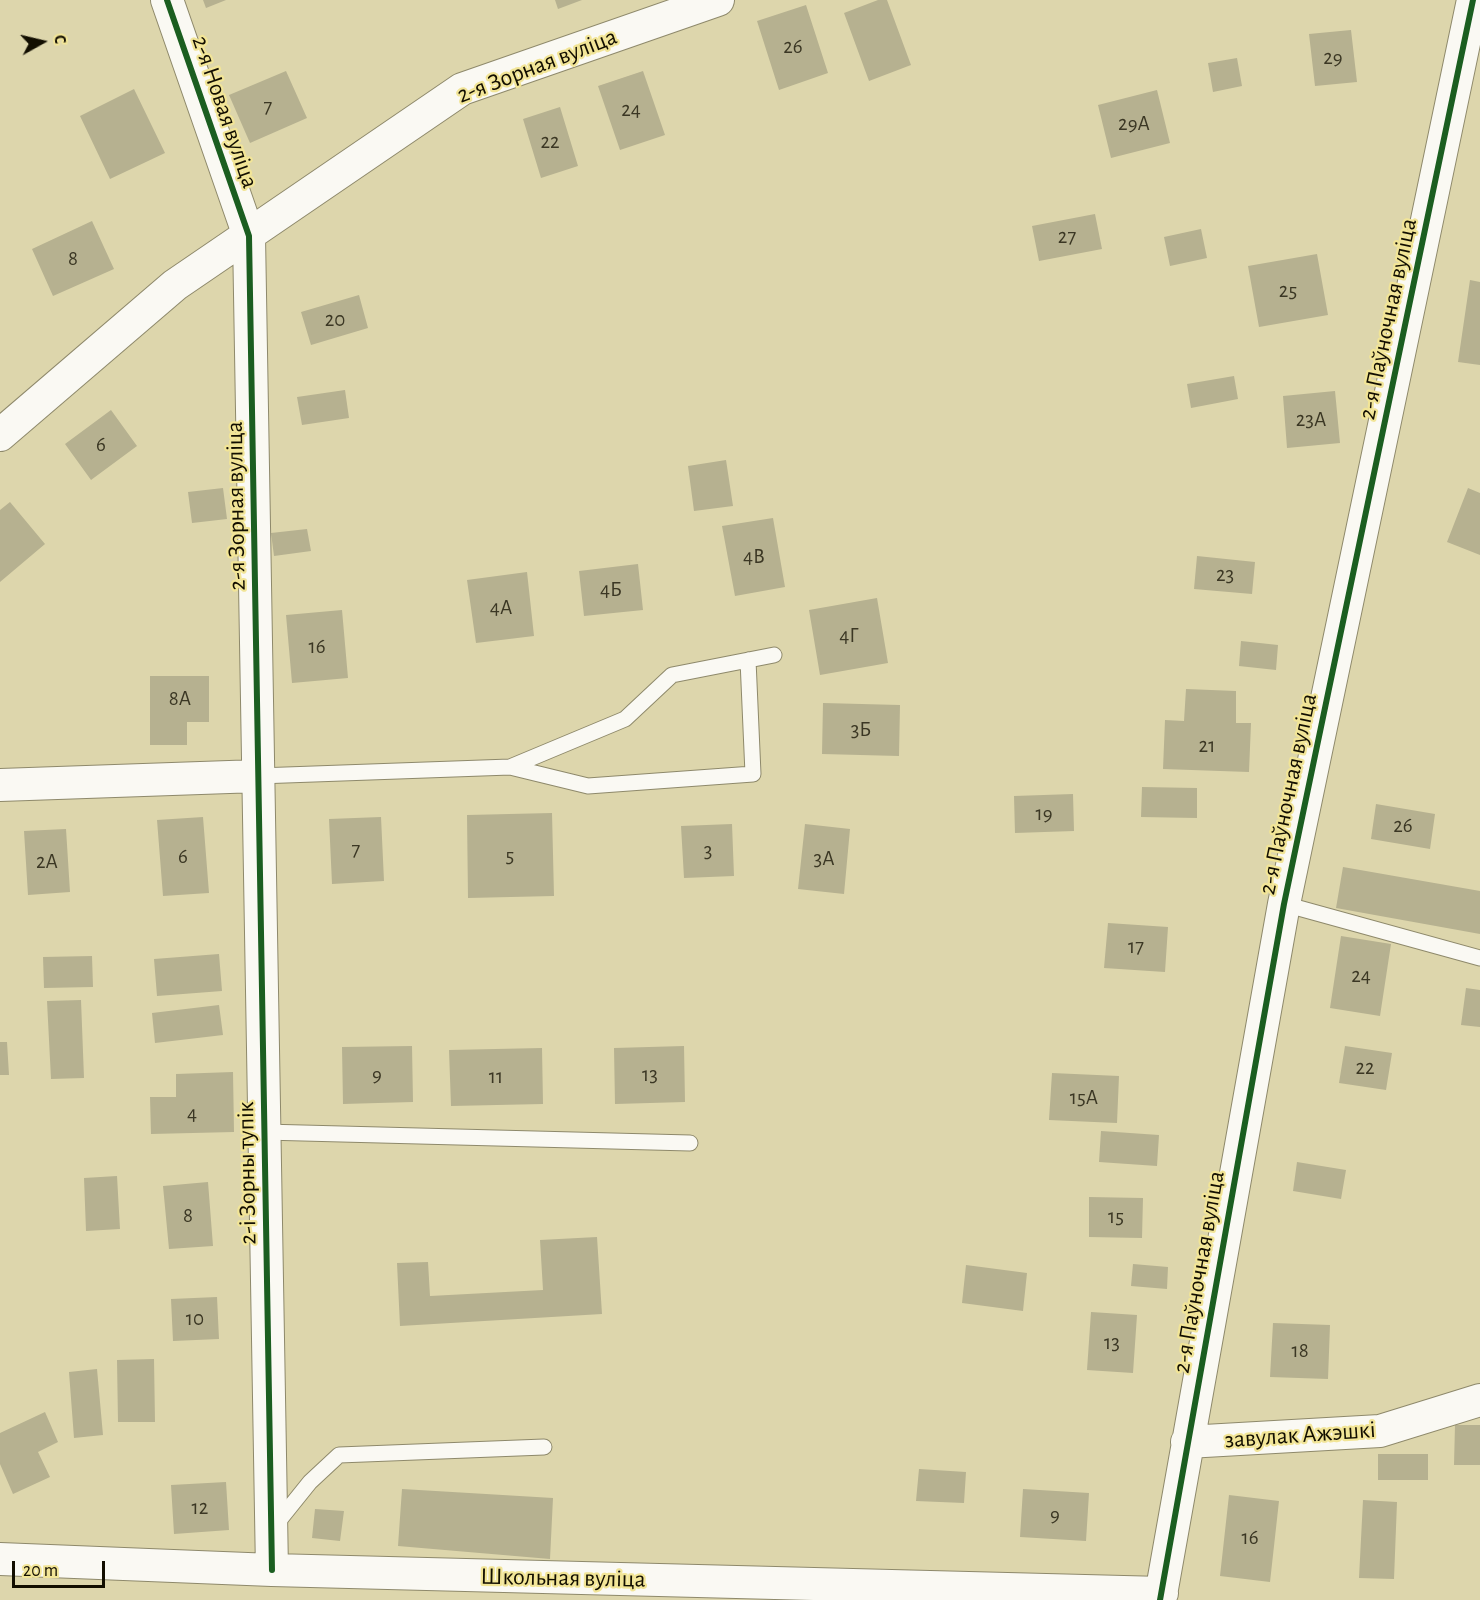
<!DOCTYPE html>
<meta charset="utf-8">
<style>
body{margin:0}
#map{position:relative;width:1480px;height:1600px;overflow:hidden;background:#ddd6ac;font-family:"Alegreya Sans",sans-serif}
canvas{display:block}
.north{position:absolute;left:12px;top:12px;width:60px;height:60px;-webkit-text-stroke:4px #f2e597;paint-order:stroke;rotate:82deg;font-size:16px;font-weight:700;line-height:24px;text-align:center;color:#120e00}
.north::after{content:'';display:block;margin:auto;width:21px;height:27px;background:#120e00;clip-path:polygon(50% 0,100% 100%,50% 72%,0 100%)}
.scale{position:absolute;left:12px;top:1561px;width:93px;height:27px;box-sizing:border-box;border:3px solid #120e00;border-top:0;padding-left:8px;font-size:18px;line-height:21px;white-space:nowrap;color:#120e00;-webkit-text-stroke:4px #f2e597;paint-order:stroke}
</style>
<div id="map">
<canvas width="1480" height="1600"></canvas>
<div class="north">С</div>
<div class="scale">20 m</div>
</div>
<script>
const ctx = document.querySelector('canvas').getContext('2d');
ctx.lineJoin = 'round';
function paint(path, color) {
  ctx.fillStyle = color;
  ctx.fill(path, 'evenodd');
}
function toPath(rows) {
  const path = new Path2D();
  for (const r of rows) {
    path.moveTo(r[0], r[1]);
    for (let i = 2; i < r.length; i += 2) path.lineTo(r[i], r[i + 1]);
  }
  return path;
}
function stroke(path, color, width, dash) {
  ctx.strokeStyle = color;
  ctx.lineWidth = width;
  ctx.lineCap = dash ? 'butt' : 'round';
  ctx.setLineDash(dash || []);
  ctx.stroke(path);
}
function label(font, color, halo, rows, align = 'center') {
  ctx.font = font + ' "Alegreya Sans",sans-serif';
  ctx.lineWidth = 4.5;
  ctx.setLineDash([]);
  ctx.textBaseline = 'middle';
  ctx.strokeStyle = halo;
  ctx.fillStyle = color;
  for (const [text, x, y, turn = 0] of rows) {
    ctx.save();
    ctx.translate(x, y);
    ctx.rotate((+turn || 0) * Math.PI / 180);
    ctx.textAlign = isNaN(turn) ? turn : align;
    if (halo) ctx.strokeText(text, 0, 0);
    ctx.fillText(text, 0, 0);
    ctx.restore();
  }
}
const building = toPath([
 [203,0,226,0,206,8],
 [555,0,582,0,558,9],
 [878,0,887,0,911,65,869,81,844,13],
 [806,5,828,73,779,90,757,21],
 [1351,30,1357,82,1315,86,1309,34],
 [1237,58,1242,86,1213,92,1208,63],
 [286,71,307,118,250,143,229,95],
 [643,71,665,135,620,150,598,86],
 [134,89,165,153,110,179,80,116],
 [1157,90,1170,143,1111,158,1098,105],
 [560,107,578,166,541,178,523,119],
 [1095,214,1102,249,1039,261,1032,226],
 [92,221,114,269,53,296,32,249],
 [1201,229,1207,258,1170,266,1164,237],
 [1317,254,1328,315,1259,327,1248,266],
 [1470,280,1480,282,1480,365,1458,362],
 [359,295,368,328,311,345,301,312],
 [1234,376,1238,399,1191,408,1187,384],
 [345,390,349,418,302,425,297,397],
 [1335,391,1340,443,1287,448,1283,396],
 [111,410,137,446,91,480,65,444],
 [726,460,733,506,694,511,688,466],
 [223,488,227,519,192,523,188,492],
 [1468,488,1480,493,1480,555,1447,542],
 [10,502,45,544,0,582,0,510],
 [773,518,785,587,735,596,722,526],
 [307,529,311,551,274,556,271,533],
 [1197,556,1255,562,1252,594,1194,589],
 [638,564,643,610,584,616,579,571],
 [527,572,534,636,476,643,467,580],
 [877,598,888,663,820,675,809,610],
 [342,610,348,678,292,683,286,615],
 [1241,641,1278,645,1276,670,1239,666],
 [150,676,209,676,209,722,187,722,187,745,150,745],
 [1186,689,1236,691,1236,723,1251,723,1249,772,1163,769,1165,720,1184,721],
 [823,703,900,705,899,756,822,754],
 [1142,787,1197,788,1197,818,1141,817],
 [1073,794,1074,831,1015,833,1014,796],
 [1376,804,1435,814,1430,849,1371,839],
 [552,813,554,896,468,898,467,815],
 [203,817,209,893,163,896,157,820],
 [381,817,384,881,332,884,329,819],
 [732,824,734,876,684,878,681,826],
 [805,824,850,829,844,894,798,889],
 [66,829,70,892,28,895,24,831],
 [1343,867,1480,891,1480,934,1336,908],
 [1108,923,1168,927,1165,972,1104,968],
 [1341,936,1391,944,1380,1016,1330,1008],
 [219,954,222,991,157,996,154,959],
 [92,956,93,987,44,988,43,957],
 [1466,988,1480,990,1480,1027,1461,1025],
 [81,1000,84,1078,51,1079,47,1001],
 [219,1005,223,1035,155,1043,152,1013],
 [0,1042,7,1042,9,1075,0,1075],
 [412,1046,413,1102,343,1104,342,1047],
 [684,1046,685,1102,615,1104,614,1048],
 [1345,1046,1392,1053,1386,1090,1339,1083],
 [542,1048,543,1104,451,1106,449,1050],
 [233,1072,234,1132,151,1134,150,1097,176,1097,176,1074],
 [1052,1073,1119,1076,1117,1123,1049,1120],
 [1101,1131,1159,1135,1157,1166,1099,1162],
 [1297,1162,1346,1170,1341,1199,1293,1191],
 [117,1176,120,1229,86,1231,84,1178],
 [208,1182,213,1246,169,1249,163,1186],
 [1089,1197,1143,1198,1142,1238,1089,1237],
 [597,1237,602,1314,400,1326,397,1263,428,1262,430,1296,543,1290,540,1240],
 [1133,1264,1168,1267,1167,1289,1131,1286],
 [966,1265,1027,1273,1023,1311,962,1303],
 [217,1297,219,1339,173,1341,171,1299],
 [1091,1312,1137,1315,1133,1373,1087,1370],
 [1273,1323,1330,1325,1328,1379,1270,1377],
 [154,1359,155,1422,118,1422,117,1360],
 [97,1369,103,1435,74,1438,69,1372],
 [45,1412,58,1442,38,1452,50,1477,13,1494,0,1464,0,1433],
 [1455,1425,1480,1425,1480,1465,1454,1465],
 [1378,1454,1428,1454,1428,1480,1378,1480],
 [919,1469,966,1472,964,1503,916,1501],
 [226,1482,229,1530,174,1534,171,1485],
 [402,1489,553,1498,550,1559,398,1546],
 [1023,1489,1089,1493,1086,1541,1020,1537],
 [1229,1495,1279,1501,1270,1582,1220,1576],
 [1363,1500,1397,1502,1394,1579,1359,1578],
 [315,1509,344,1511,340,1541,312,1538]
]);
const lane = toPath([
 [510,767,588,786,753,774,748,660],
 [258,776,510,767,625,719,672,675,774,655],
 [1284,904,1480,958],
 [264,1132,690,1143],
 [273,1528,310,1482,339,1455,544,1447]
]);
const street = toPath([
 [167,0,249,236,272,1570],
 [0,435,175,285,462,89,718,0],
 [0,785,258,776],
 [1187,1442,1380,1431,1480,1400],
 [0,1559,272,1570,1162,1593],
 [1160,1600,1284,904,1473,0]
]);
const cycleway = toPath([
 [167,0,249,236,272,1570],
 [1160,1600,1284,904,1473,0]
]);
const numberNames = [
 ["26",793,47],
 ["29",1333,58],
 ["7",268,107],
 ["24",631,110],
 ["29А",1134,124],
 ["22",550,142],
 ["27",1067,237],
 ["8",73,259],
 ["25",1288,291],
 ["20",335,320],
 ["23А",1311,420],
 ["6",101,445],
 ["4В",754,557],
 ["23",1225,575],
 ["4Б",611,590],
 ["4А",501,608],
 ["4Г",849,636],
 ["16",317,647],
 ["8А",180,699],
 ["3Б",861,730],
 ["21",1207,746],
 ["19",1044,814],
 ["26",1403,826],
 ["7",356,850],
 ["3",708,851],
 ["5",510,856],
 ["6",183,857],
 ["3А",824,859],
 ["2А",47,862],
 ["17",1136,947],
 ["24",1361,976],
 ["22",1365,1068],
 ["9",377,1075],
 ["13",650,1075],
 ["11",496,1077],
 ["15А",1084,1098],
 ["4",192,1114],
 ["8",188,1216],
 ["15",1116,1217],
 ["10",195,1319],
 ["13",1112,1343],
 ["18",1300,1351],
 ["12",200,1508],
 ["9",1055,1515],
 ["16",1250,1538]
];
const streetNames = [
 ["2-я Зорная вуліца",537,66,-21],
 ["2-я Новая вуліца",225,112,71],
 ["2-я Паўночная вуліца",1388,319,-78],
 ["2-я Зорная вуліца",236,506,-91],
 ["2-я Паўночная вуліца",1288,794,-78],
 ["2-і Зорны тупік",247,1173,-91],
 ["2-я Паўночная вуліца",1199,1272,-80],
 ["завулак Ажэшкі",1300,1435,-4],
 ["Школьная вуліца",563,1578,1]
];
paint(building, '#b6b190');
stroke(lane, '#8e896b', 17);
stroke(street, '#8e896b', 34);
stroke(lane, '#faf9f3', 15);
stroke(street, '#faf9f3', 32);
stroke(cycleway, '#1b5e20', 6);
label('21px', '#3b3724', null, numberNames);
label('24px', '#120e00', '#f2e597', streetNames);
</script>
